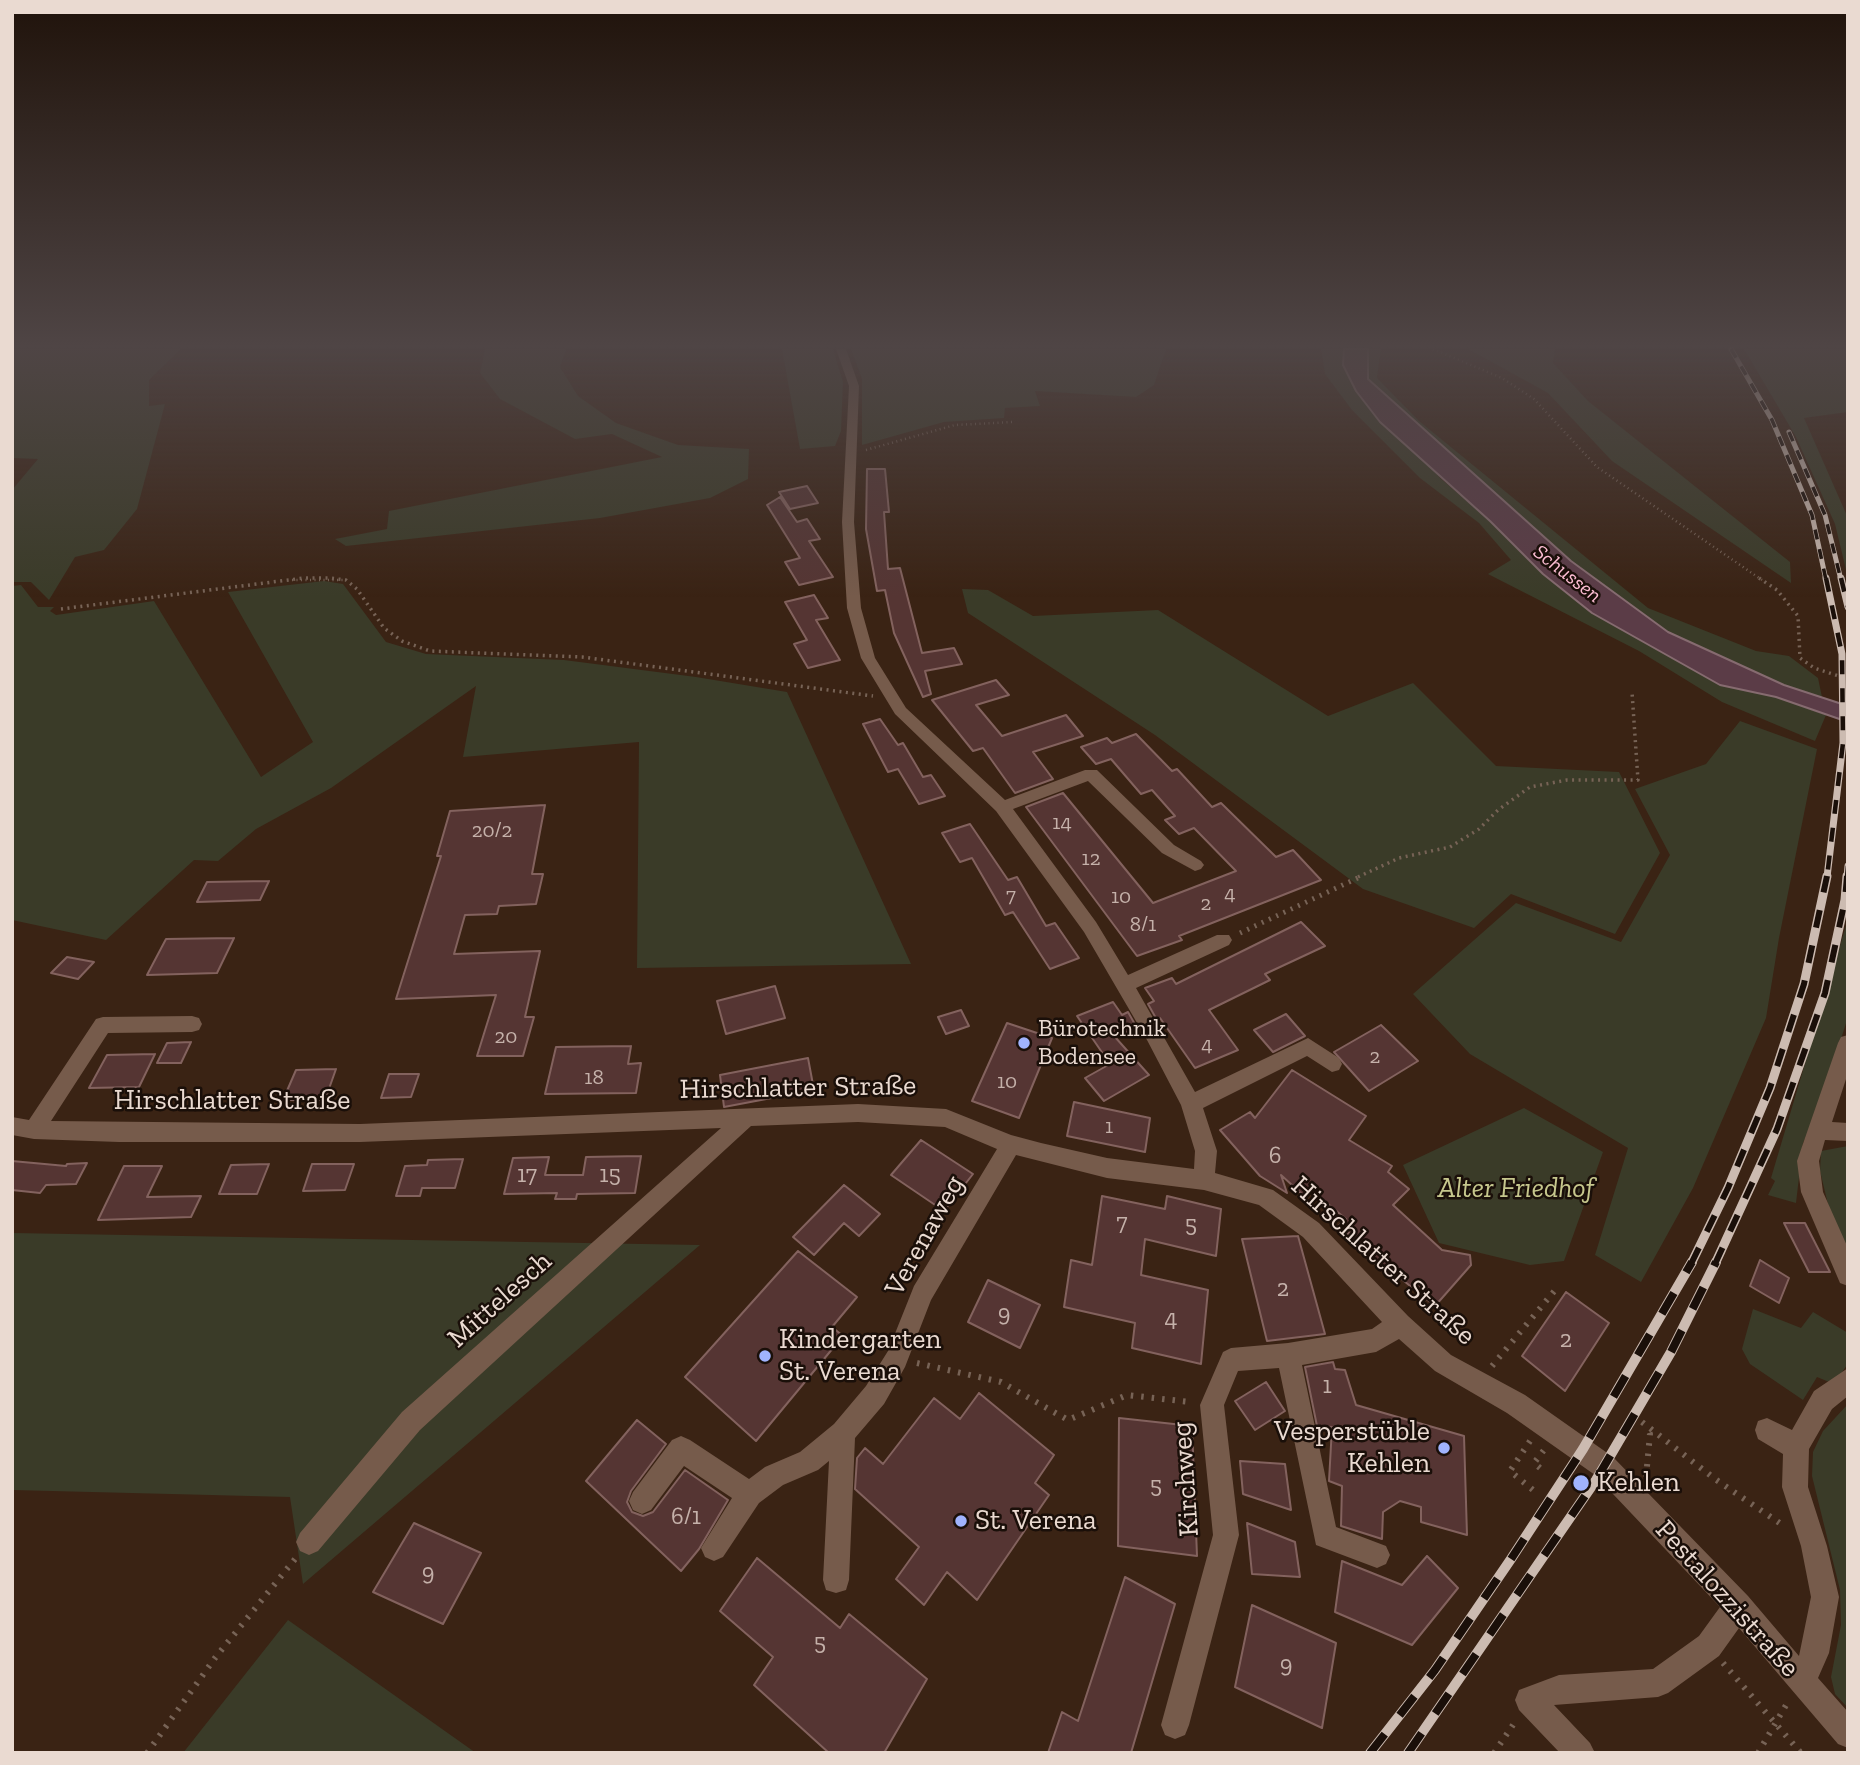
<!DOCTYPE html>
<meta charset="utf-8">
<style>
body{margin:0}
#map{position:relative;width:1860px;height:1765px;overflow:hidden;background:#3a2314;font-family:"Zilla Slab",serif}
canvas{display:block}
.frame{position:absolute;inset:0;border:14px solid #eadad1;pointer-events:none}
</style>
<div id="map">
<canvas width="1860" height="1765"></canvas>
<div class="frame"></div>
</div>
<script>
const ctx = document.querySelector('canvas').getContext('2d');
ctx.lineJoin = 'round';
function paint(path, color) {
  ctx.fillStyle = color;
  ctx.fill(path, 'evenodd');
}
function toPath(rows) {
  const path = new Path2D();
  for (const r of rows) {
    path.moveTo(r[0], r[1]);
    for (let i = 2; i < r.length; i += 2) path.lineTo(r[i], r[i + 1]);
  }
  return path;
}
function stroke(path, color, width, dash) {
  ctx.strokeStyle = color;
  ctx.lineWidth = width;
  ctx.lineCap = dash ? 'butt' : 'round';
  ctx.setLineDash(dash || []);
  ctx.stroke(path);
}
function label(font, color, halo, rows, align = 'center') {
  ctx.font = font + ' "Zilla Slab",serif';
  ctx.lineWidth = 5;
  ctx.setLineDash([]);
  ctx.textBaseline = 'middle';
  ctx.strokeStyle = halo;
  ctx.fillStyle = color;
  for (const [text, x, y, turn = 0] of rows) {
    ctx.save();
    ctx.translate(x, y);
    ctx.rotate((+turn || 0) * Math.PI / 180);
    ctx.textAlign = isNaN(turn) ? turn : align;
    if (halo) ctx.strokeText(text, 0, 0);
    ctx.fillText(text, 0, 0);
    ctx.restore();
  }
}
const green = toPath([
 [12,349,181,349,149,380,149,406,165,404,137,509,104,550,75,557,49,600,31,582,12,582,12,490,38,459,12,458],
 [485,349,566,349,560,367,578,396,616,423,678,445,749,449,748,479,710,498,600,518,346,546,335,539,387,529,389,511,662,457,612,434,575,439,500,399,480,373],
 [782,349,833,349,843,382,841,431,835,446,800,449],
 [851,349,1166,349,1154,385,1136,397,1035,391,1040,406,1005,408,1004,418,944,422,862,445,862,379],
 [1321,349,1344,349,1343,365,1440,478,1490,521,1543,574,1776,697,1826,715,1815,741,1722,702,1639,651,1488,574,1511,560,1479,523,1420,478,1352,410,1325,374],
 [1368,349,1381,349,1377,378,1419,421,1648,608,1756,651,1789,656,1818,678,1822,697,1784,685,1668,632,1571,561,1368,379],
 [1468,349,1555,349,1553,363,1588,401,1790,562,1791,583,1612,461,1548,393],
 [1744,349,1848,349,1848,412,1804,418,1848,518,1848,578,1835,524,1796,437],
 [324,581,343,584,386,642,426,654,564,660,696,677,787,692,911,964,637,968,639,742,463,757,476,686,331,788,256,829,218,861,194,860,106,940,12,920,12,586,21,585,38,607,54,607,50,611,56,615,154,601,261,777,313,742,228,592],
 [962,589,988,590,1033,616,1158,610,1328,716,1413,683,1496,766,1619,772,1660,853,1615,934,1511,894,1474,928,1363,889,1155,735,968,613],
 [1740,721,1817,749,1779,938,1766,1018,1693,1188,1641,1282,1595,1255,1628,1148,1470,1054,1413,994,1516,903,1621,942,1670,855,1635,789,1706,764],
 [1848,919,1848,1017,1818,1111,1803,1143,1796,1203,1768,1195,1775,1181,1771,1178],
 [1524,1108,1603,1152,1564,1261,1530,1265,1439,1243,1403,1165],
 [1848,1146,1848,1259,1834,1229,1820,1171,1821,1151],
 [12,1233,700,1245,303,1584,290,1497,12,1490],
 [1753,1309,1801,1328,1813,1312,1848,1333,1847,1365,1834,1384,1817,1377,1803,1400,1750,1364,1742,1349],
 [1848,1404,1848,1708,1835,1694,1831,1677,1841,1625,1840,1590,1812,1476,1813,1452,1823,1431],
 [288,1620,476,1753,183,1753]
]);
const water = toPath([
 [1344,349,1368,349,1368,379,1571,561,1668,632,1784,685,1848,706,1848,722,1776,697,1720,685,1592,613,1543,574,1490,521,1380,422,1356,391,1343,365,1344,349]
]);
const building = toPath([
 [867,469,885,469,889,512,884,512,888,569,900,568,922,653,954,648,962,664,925,671,931,694,923,697,894,633,885,590,877,591,866,529,867,469],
 [807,486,818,503,790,509,779,492,807,486],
 [780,497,797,522,807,519,820,539,809,541,833,577,799,585,785,562,800,558,767,505,780,497],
 [814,595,828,618,816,620,840,660,808,668,794,644,807,640,785,602,814,595],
 [996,680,1009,695,976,705,1002,736,1066,715,1083,736,1033,752,1053,779,1015,793,983,748,973,751,932,700,996,680],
 [880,719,898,745,903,743,923,777,931,775,945,796,919,804,898,769,888,772,863,724,880,719],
 [1136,734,1172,771,1177,769,1212,807,1221,803,1276,857,1293,850,1321,880,1179,936,1182,940,1137,956,1026,807,1063,793,1153,903,1236,871,1194,828,1179,834,1165,820,1175,816,1152,790,1141,794,1111,759,1096,764,1081,747,1107,738,1112,743,1136,734],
 [545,805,532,874,543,874,536,904,499,906,497,914,465,915,454,954,540,951,525,1017,534,1017,523,1056,477,1056,496,995,396,999,441,856,437,856,450,811,545,805],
 [970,824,1008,880,1017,877,1046,926,1055,923,1079,958,1050,969,1013,912,1005,915,972,858,960,862,942,833,970,824],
 [269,881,260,900,197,902,207,882,269,881],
 [1301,922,1325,946,1265,974,1270,980,1209,1010,1238,1050,1195,1068,1160,1018,1157,1020,1148,1004,1154,1001,1145,988,1172,978,1176,984,1301,922],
 [234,938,217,973,147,975,166,939,234,938],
 [67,957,94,962,78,979,51,973,67,957],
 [775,986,785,1018,726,1034,717,1001,775,986],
 [1113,1002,1122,1015,1128,1012,1137,1028,1115,1037,1149,1075,1104,1101,1085,1078,1110,1064,1077,1016,1113,1002],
 [961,1010,969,1026,946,1034,938,1017,961,1010],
 [1286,1014,1305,1036,1273,1052,1254,1030,1286,1014],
 [1007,1023,1052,1038,1019,1118,972,1101,1007,1023],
 [1381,1025,1418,1061,1369,1091,1334,1052,1381,1025],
 [191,1042,181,1063,157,1063,167,1043,191,1042],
 [631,1046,628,1064,641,1063,636,1093,545,1094,556,1047,631,1046],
 [155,1054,139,1087,89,1088,107,1055,155,1054],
 [808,1058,814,1090,724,1107,720,1075,808,1058],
 [336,1069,325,1100,283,1100,296,1070,336,1069],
 [1292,1070,1366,1116,1349,1140,1392,1166,1388,1172,1409,1189,1393,1205,1442,1250,1470,1255,1471,1265,1435,1306,1399,1277,1394,1282,1344,1234,1351,1234,1338,1226,1346,1219,1310,1189,1304,1196,1281,1175,1287,1193,1260,1176,1220,1130,1250,1112,1255,1118,1292,1070],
 [389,1074,419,1074,411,1097,381,1098,389,1074],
 [1074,1102,1150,1118,1145,1152,1067,1136,1074,1102],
 [921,1140,973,1174,944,1211,891,1175,921,1140],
 [641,1156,635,1193,577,1194,576,1199,555,1199,557,1193,504,1194,513,1158,549,1157,545,1175,583,1175,586,1157,641,1156],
 [463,1159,455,1188,422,1188,420,1196,396,1196,405,1166,427,1165,428,1160,463,1159],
 [12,1161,66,1166,67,1164,87,1163,76,1184,46,1185,40,1193,12,1190,12,1161],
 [269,1164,257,1194,219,1194,231,1165,269,1164],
 [312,1164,354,1164,345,1190,303,1191,312,1164],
 [124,1166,162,1166,147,1197,201,1196,191,1217,98,1220,124,1166],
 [844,1185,880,1214,859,1236,844,1223,814,1255,793,1237,844,1185],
 [1102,1196,1165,1209,1167,1196,1221,1209,1216,1256,1145,1239,1141,1275,1208,1290,1201,1364,1132,1348,1135,1323,1064,1307,1071,1260,1092,1265,1102,1196],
 [1784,1223,1805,1223,1830,1272,1809,1272,1784,1223],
 [1298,1236,1325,1334,1267,1341,1242,1239,1298,1236],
 [798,1251,857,1297,832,1327,843,1336,756,1441,685,1377,798,1251],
 [1760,1260,1789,1278,1779,1303,1750,1286,1760,1260],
 [988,1280,1040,1305,1020,1348,968,1322,988,1280],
 [1566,1292,1609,1323,1565,1391,1522,1356,1566,1292],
 [1333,1362,1335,1369,1345,1370,1356,1405,1464,1436,1467,1535,1421,1522,1421,1507,1400,1501,1383,1512,1382,1539,1341,1526,1342,1486,1329,1481,1332,1427,1317,1426,1305,1367,1333,1362],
 [1266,1382,1285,1411,1255,1430,1235,1401,1266,1382],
 [979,1393,1054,1455,1035,1483,1049,1495,977,1600,947,1572,924,1605,896,1579,919,1547,855,1489,857,1458,865,1448,883,1464,934,1398,960,1419,979,1393],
 [1119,1418,1192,1426,1197,1556,1118,1546,1119,1418],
 [637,1420,666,1444,631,1491,627,1502,632,1512,643,1516,653,1512,685,1470,728,1500,699,1549,681,1571,586,1481,637,1420],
 [1240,1461,1285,1464,1291,1510,1243,1494,1240,1461],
 [414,1523,481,1553,443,1624,373,1592,414,1523],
 [1247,1523,1295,1542,1300,1577,1252,1574,1247,1523],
 [1427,1556,1458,1588,1412,1645,1335,1612,1342,1561,1402,1585,1427,1556],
 [757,1558,840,1628,849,1614,927,1679,884,1753,829,1753,754,1685,773,1657,720,1611,757,1558],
 [1125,1577,1175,1604,1131,1753,1048,1753,1062,1712,1078,1721,1125,1577],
 [1252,1605,1336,1643,1322,1728,1235,1687,1252,1605]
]);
const pathFar3 = toPath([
 [1433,349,1502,378,1534,399,1597,467,1762,580],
 [866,450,955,425,1012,422],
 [292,580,343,580]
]);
const pathFar2 = toPath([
 [1759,578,1777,590,1798,616,1800,658,1814,668,1848,679],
 [61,609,304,578,329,578,346,580,357,589,384,628,402,641,430,651,582,657,873,696],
 [1358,877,1399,858,1450,847,1479,829,1498,810,1530,787,1567,780,1638,780,1632,692]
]);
const pathFar1 = toPath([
 [1240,933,1362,876]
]);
const path = toPath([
 [917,1363,1001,1382,1068,1420,1127,1395,1190,1402],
 [1492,1366,1556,1289],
 [1642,1422,1715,1479,1784,1526],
 [1530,1441,1510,1471,1533,1490],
 [1540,1468,1534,1463,1544,1450],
 [1646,1477,1650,1434,1647,1427],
 [1723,1663,1801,1753],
 [147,1753,215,1658,295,1559],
 [1494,1753,1517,1719],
 [1758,1753,1789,1700]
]);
const minor = toPath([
 [836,349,846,349,859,386,854,522,861,608,875,658,906,708,1005,800,1085,770,1097,770,1174,845,1201,861,1204,865,1201,869,1195,871,1162,853,1088,781,1013,809,1096,922,1128,975,1217,935,1229,935,1232,940,1229,945,1136,988,1195,1092,1308,1038,1339,1058,1342,1064,1339,1070,1332,1072,1307,1056,1203,1108,1217,1151,1215,1173,1273,1190,1319,1223,1408,1316,1451,1355,1525,1395,1613,1457,1748,1596,1799,1656,1811,1597,1801,1546,1782,1487,1783,1454,1758,1439,1755,1430,1758,1421,1767,1418,1792,1430,1814,1391,1848,1368,1848,1396,1832,1409,1809,1449,1808,1487,1827,1546,1839,1597,1829,1653,1818,1678,1848,1712,1848,1748,1838,1744,1739,1628,1719,1656,1668,1693,1658,1697,1554,1705,1590,1743,1595,1753,1560,1753,1519,1710,1515,1700,1519,1690,1559,1675,1653,1669,1699,1636,1720,1607,1595,1475,1507,1413,1435,1371,1399,1339,1376,1352,1302,1365,1336,1527,1386,1546,1390,1555,1386,1564,1377,1568,1316,1545,1279,1368,1238,1371,1224,1405,1239,1535,1189,1725,1185,1735,1175,1739,1165,1735,1161,1725,1213,1535,1200,1405,1223,1352,1231,1348,1288,1343,1372,1329,1382,1322,1303,1237,1259,1205,1204,1190,1107,1178,1016,1155,931,1300,905,1367,884,1404,855,1438,849,1580,846,1590,836,1593,826,1590,823,1580,829,1461,818,1470,783,1485,759,1503,723,1557,714,1561,705,1557,701,1548,732,1498,684,1466,651,1510,642,1514,633,1510,629,1501,633,1492,672,1440,681,1436,690,1440,749,1479,765,1467,800,1452,834,1424,866,1386,888,1351,914,1286,997,1149,945,1127,858,1122,751,1126,420,1430,318,1551,309,1555,300,1551,296,1542,300,1533,402,1412,721,1128,360,1142,119,1142,34,1139,12,1135,12,1117,29,1120,96,1019,103,1017,192,1016,199,1018,202,1024,199,1030,192,1032,108,1033,51,1121,360,1124,858,1104,946,1109,1011,1135,1041,1143,1107,1158,1194,1169,1195,1151,1181,1105,1147,1040,1084,932,996,811,895,714,861,658,847,608,842,522,849,386,836,349],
 [1848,1035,1848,1073,1832,1122,1848,1123,1848,1141,1825,1140,1819,1161,1823,1192,1848,1248,1848,1286,1840,1283,1801,1192,1797,1161,1838,1043,1841,1037,1848,1035]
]);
const railFar3 = toPath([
 [1731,349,1772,420,1812,515,1826,580],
 [1789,432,1825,515,1841,580]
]);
const railFar2 = toPath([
 [1826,578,1842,654,1843,743,1827,877],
 [1841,578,1848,607],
 [1847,877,1848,866]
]);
const railFar1 = toPath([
 [1691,1264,1728,1188,1770,1088,1804,984,1827,876],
 [1715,1264,1777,1129,1825,993,1845,900,1847,876]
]);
const rail = toPath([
 [1370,1753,1435,1670,1511,1559,1583,1449,1692,1262],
 [1408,1753,1596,1480,1671,1352,1716,1262]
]);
const markers = [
 [1024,1043,7,"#a0b3fd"],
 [765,1356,7,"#a0b3fd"],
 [1444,1448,7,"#a0b3fd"],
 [1581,1483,9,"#a0b3fd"],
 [961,1521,7,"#a0b3fd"]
];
const farWaternames = [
 ["Schussen",1567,574,38]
];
const numberNames = [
 ["14",1062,823],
 ["20/2",492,831],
 ["12",1091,859],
 ["4",1230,894],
 ["7",1011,896],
 ["10",1121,897],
 ["2",1206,904],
 ["8/1",1143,925],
 ["20",506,1037],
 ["4",1207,1045],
 ["2",1375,1057],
 ["18",594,1078],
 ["10",1007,1082],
 ["1",1109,1127]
];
const poiNames = [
 ["Bürotechnik",1038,1029],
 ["Bodensee",1038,1057]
];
const nearNumbernames = [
 ["6",1275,1156],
 ["17",527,1175],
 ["15",610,1175],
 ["7",1122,1223],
 ["5",1191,1225],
 ["2",1283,1289],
 ["9",1004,1314],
 ["4",1171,1319],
 ["2",1566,1340],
 ["1",1327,1386],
 ["5",1156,1486],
 ["6/1",686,1517],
 ["9",428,1573],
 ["5",820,1643],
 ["9",1286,1665]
];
const nearStreetnames = [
 ["Hirschlatter Straße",798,1088,-1],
 ["Hirschlatter Straße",232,1101],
 ["Verenaweg",925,1236,-61],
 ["Hirschlatter Straße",1383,1261,42],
 ["Mittelesch",500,1300,-42],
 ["Kirchweg",1186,1479,-94],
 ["Pestalozzistraße",1727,1599,48]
];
const nearParknames = [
 ["Alter Friedhof",1516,1189]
];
const nearPoinames = [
 ["Kindergarten",779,1340],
 ["St. Verena",779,1372],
 ["Vesperstüble",1430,1432,"right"],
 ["Kehlen",1430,1464,"right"],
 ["Kehlen",1597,1483],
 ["St. Verena",975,1521]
];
paint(green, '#3a3b28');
paint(water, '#5b3c47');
stroke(water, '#866b70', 2);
paint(building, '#553533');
stroke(building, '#83625e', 2);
stroke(pathFar3, '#776356', 2.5, [1, 3.5]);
stroke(pathFar2, '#776356', 3.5, [2, 4.5]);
stroke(pathFar1, '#776356', 5, [2, 6]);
stroke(path, '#776356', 6, [2.5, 8]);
paint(minor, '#765b4b');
stroke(railFar3, '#ccbbb1', 5);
stroke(railFar2, '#ccbbb1', 7);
stroke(railFar1, '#ccbbb1', 9);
stroke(rail, '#ccbbb1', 10);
stroke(railFar3, '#1a0f09', 3.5, [10]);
stroke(railFar2, '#1a0f09', 4.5, [14]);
stroke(railFar1, '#1a0f09', 6, [18]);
stroke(rail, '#1a0f09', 8, [24]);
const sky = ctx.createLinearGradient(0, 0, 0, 597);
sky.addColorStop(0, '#20130b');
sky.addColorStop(0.58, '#4f4545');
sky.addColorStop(1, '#4f454500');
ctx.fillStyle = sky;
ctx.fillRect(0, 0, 1860, 597);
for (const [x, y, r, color] of markers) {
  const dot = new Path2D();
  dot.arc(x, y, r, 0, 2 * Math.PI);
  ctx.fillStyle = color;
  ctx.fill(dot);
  stroke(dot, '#1a0f09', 2.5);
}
label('italic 21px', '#fcbdd3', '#1a0f09', farWaternames);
label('21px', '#c5b1aa', null, numberNames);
label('24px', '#eadad1', '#1a0f09', poiNames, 'left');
label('24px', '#c5b1aa', null, nearNumbernames);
label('28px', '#eadad1', '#1a0f09', nearStreetnames);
label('italic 28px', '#c6c78d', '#1a0f09', nearParknames);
label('28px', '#eadad1', '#1a0f09', nearPoinames, 'left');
</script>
